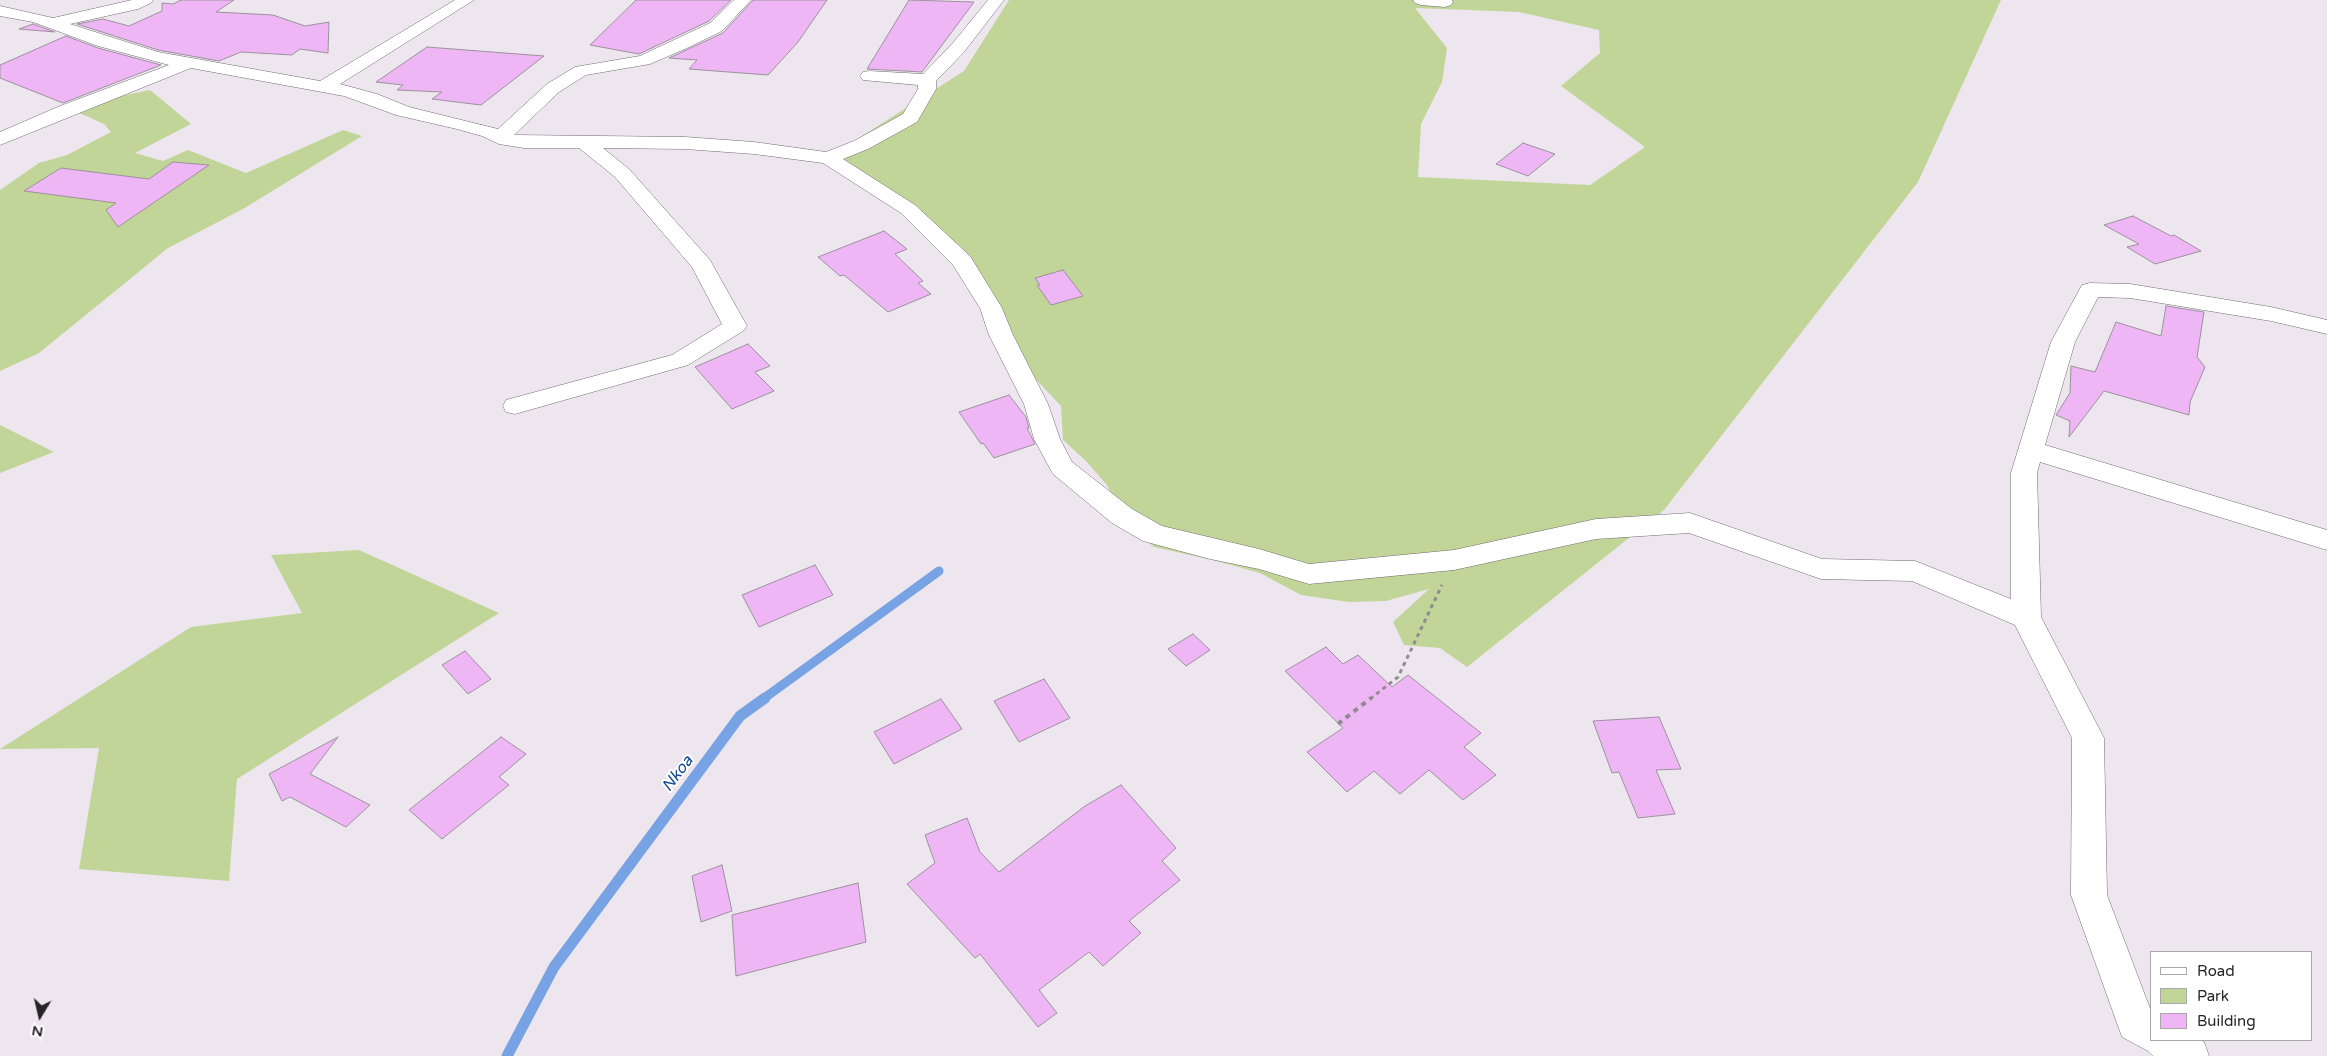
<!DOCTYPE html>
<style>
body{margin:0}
#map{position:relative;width:2327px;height:1056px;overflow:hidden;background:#eee6ef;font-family:"Varela Round",sans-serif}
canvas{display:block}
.legend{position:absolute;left:2150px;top:951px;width:162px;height:90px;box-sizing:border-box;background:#fff;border:1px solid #a9a7a9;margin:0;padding:6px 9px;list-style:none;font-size:15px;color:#272427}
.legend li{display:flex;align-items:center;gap:10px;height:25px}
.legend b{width:25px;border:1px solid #a9a7a9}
.north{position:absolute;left:15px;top:991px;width:50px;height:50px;-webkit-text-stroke:4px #fff;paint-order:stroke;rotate:189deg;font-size:14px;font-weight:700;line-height:20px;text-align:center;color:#272427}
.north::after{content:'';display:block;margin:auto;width:18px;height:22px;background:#272427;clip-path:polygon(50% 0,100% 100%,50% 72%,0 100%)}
</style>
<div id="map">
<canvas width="2327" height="1056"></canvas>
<ul class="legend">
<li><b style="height:6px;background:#fff"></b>Road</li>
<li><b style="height:14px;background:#c2d598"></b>Park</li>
<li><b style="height:14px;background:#efb6f5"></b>Building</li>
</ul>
<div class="north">N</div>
</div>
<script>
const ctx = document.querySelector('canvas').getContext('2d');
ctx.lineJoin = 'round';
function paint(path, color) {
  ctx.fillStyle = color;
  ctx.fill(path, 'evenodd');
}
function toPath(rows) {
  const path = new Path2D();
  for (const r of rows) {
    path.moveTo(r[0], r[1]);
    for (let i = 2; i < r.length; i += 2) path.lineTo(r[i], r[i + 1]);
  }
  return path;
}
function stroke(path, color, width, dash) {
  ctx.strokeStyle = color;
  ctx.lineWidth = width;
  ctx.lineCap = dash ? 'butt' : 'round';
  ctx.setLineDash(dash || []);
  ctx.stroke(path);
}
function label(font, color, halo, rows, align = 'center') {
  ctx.font = font + ' "Varela Round",sans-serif';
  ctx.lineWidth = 4;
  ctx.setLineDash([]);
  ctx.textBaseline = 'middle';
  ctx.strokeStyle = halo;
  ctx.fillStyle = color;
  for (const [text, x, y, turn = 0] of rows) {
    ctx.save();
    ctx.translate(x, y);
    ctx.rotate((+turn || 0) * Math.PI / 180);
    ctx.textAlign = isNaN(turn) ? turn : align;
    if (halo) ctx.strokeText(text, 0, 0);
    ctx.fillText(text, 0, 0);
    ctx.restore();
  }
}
const green = toPath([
 [1009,0,2001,0,1918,182,1664,510,1467,667,1440,648,1404,645,1393,622,1429,589,1386,601,1349,602,1301,595,1260,573,1213,560,1154,547,1126,524,1107,485,1086,461,1063,440,1061,406,990,331,1001,305,959,263,918,207,860,174,823,161,964,71],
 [1415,8,1519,12,1599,30,1600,53,1561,86,1645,147,1590,185,1418,177,1421,124,1442,82,1447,48],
 [150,90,191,124,135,153,163,161,188,150,246,173,343,130,362,136,243,209,168,248,39,353,0,371,0,190,39,163,67,155,111,132,104,124,77,112,96,101],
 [0,425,54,452,0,473],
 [359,550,499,613,237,779,229,881,79,869,99,748,0,749,191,627,302,613,271,555]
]);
const streamFar1 = toPath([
 [763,699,939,571]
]);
const stream = toPath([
 [507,1056,554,967,740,716,765,698]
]);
const building = toPath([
 [181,0,234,0,216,12,273,15,305,26,329,22,328,53,300,49,292,55,241,52,219,61,158,50,77,24,103,19,129,26,162,11,162,3,173,4,181,0],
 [636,0,731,0,709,21,639,54,590,45,636,0],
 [753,0,827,0,798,42,768,75,689,69,697,60,669,58,723,33,753,0],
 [909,0,974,2,922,72,867,69,909,0],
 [33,24,55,32,19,29,33,24],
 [66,36,98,48,161,65,63,103,0,78,0,65,66,36],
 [427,47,544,56,481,105,432,99,442,92,397,90,403,85,376,82,427,47],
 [1523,143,1555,154,1528,176,1496,164,1523,143],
 [173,162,209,165,118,227,106,210,116,203,24,191,61,168,149,179,173,162],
 [2133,216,2171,236,2174,235,2201,251,2155,264,2127,247,2139,244,2104,225,2133,216],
 [884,231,907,249,895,254,923,281,918,283,931,294,888,312,844,275,840,276,818,257,884,231],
 [1063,270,1083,296,1051,305,1037,285,1040,285,1035,278,1063,270],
 [2166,306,2204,312,2197,357,2205,367,2190,402,2189,415,2104,391,2069,437,2070,421,2056,415,2070,393,2071,366,2095,372,2116,322,2161,336,2166,306],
 [748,344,770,366,755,372,774,391,732,409,695,367,748,344],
 [1009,395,1026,417,1029,428,1027,428,1035,444,994,458,983,443,981,444,959,412,1009,395],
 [815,565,833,595,759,627,742,595,815,565],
 [1193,634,1210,650,1186,666,1168,649,1193,634],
 [1326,647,1343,664,1358,655,1392,687,1408,675,1481,733,1464,747,1496,775,1463,800,1429,770,1400,794,1374,771,1347,792,1307,752,1343,728,1285,671,1326,647],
 [465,651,491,679,468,694,442,665,465,651],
 [1044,679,1070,718,1019,742,994,701,1044,679],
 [941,699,962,729,894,764,874,732,941,699],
 [1659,717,1681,769,1656,770,1675,814,1638,818,1619,772,1612,773,1593,721,1659,717],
 [338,737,310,774,370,805,346,827,290,797,282,801,269,774,338,737],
 [501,737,526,754,499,777,509,785,442,839,409,810,501,737],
 [1121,785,1176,848,1162,861,1180,880,1129,921,1141,933,1103,966,1089,952,1039,990,1057,1013,1038,1027,980,954,975,958,907,884,935,863,925,835,967,818,980,852,999,872,1085,806,1121,785],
 [722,865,732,911,701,922,692,876,722,865],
 [858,883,866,942,736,976,732,915,858,883]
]);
const pathFar1 = toPath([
 [1370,699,1398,677,1442,585]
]);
const path = toPath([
 [1338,724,1371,698]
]);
const minor = toPath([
 [132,0,153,0,151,3,138,9,70,24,158,52,320,81,455,0,474,0,340,84,377,94,409,107,498,129,547,84,575,67,640,56,710,23,734,0,751,0,722,31,687,48,650,64,586,75,559,92,514,135,685,137,754,142,826,152,854,141,903,114,918,89,918,85,863,80,860,76,863,72,869,71,923,74,952,44,988,0,1004,0,964,52,936,81,936,89,917,122,868,149,843,159,915,205,970,256,1002,308,1013,335,1048,404,1060,439,1072,462,1132,509,1162,526,1259,549,1309,564,1454,550,1596,519,1690,513,1822,559,1915,561,2011,599,2011,473,2051,342,2082,285,2090,283,2130,284,2271,307,2327,320,2327,334,2271,321,2130,298,2098,297,2075,342,2045,445,2327,530,2327,550,2040,462,2037,473,2041,617,2104,738,2107,895,2151,1011,2151,1040,2200,1040,2204,1042,2209,1056,2153,1056,2148,1051,2122,1037,2071,895,2072,738,2015,625,1912,581,1821,579,1689,533,1596,539,1454,570,1309,584,1259,569,1210,559,1143,541,1112,523,1053,474,1034,439,1024,404,989,335,980,308,953,265,901,213,823,163,754,154,685,149,603,148,629,169,710,260,747,326,743,331,688,365,515,414,506,412,503,406,506,400,672,355,722,324,692,267,615,177,579,148,524,148,499,144,482,136,457,129,396,115,344,96,191,68,0,145,0,132,60,106,169,65,98,46,33,22,0,16,0,6,53,18,132,0],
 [1413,0,1452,0,1453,2,1451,5,1445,7,1421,5,1415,3,1413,0]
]);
const nearWaternames = [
 ["Nkoa",678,774,-53]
];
paint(green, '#c2d598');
stroke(streamFar1, '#77a2e3', 9);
stroke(stream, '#77a2e3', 11);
paint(building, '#efb6f5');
stroke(building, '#9a929b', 1);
stroke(minor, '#716a72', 1);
stroke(pathFar1, '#908b91', 3, [4, 4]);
stroke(path, '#908b91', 4, [5, 5]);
paint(minor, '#fff');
label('italic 16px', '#114994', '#fff', nearWaternames);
</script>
